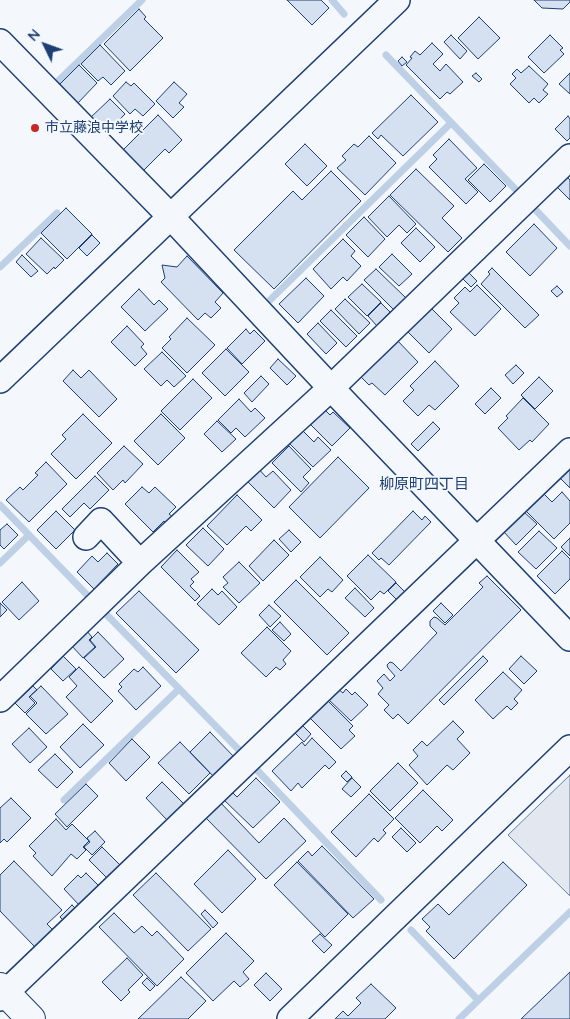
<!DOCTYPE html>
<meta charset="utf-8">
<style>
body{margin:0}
#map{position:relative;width:570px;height:1019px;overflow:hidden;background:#f4f7fb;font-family:Quicksand,sans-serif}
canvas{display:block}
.north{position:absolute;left:20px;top:20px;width:50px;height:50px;-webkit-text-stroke:4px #f4f7fb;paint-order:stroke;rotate:312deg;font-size:14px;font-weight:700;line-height:20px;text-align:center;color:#1d3f73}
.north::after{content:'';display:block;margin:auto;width:18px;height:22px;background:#1d3f73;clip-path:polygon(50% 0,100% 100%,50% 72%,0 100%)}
</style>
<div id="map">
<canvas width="570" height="1019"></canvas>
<div class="north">N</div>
</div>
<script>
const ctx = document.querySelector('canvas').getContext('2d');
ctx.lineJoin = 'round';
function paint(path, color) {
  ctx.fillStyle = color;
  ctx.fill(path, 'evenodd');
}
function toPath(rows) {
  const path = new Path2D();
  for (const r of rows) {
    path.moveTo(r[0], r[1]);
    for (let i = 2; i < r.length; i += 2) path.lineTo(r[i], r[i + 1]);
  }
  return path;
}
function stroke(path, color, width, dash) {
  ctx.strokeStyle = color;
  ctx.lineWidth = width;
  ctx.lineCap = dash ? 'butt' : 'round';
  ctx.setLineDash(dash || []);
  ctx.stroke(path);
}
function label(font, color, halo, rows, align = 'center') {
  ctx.font = font + ' Quicksand,"Noto Sans JP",sans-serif';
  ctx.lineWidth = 4;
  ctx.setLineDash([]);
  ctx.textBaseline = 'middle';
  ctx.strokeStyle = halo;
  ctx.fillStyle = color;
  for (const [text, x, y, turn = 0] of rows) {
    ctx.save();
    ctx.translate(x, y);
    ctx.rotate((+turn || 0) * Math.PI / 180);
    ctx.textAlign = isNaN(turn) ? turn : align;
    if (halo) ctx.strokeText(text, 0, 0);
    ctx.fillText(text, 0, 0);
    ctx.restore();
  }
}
const parking = toPath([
 [570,775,570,896,508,835,570,775]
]);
const stream = toPath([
 [332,0,344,14],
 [386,55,520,194],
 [54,85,142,0],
 [530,204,570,246],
 [0,267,57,213],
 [270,300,451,123],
 [0,505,91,599],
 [0,563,29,535],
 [106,614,241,752],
 [256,769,381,900],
 [64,800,179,689],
 [411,930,478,1000],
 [459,1019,570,912]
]);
const building = toPath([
 [287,0,321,0,329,8,312,25,287,0],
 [534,0,570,0,570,2,563,9,542,8,534,0],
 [139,9,146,17,144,19,163,38,130,71,104,44,139,9],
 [479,17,500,38,478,59,458,38,479,17],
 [451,35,467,51,460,59,444,42,451,35],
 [550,35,563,48,560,50,564,54,544,73,528,57,550,35],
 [432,43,443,54,433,64,440,71,446,64,463,82,450,94,447,92,440,99,406,65,412,58,410,57,415,51,420,55,432,43],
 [100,45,125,71,111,85,103,77,98,81,81,64,100,45],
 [402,57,407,62,402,66,398,61,402,57],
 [79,65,97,83,76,105,57,87,79,65],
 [529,66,548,84,543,90,548,94,539,103,534,98,529,103,510,84,516,78,512,74,517,69,521,73,529,66],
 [476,73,482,79,479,82,472,76,476,73],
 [570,73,570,94,559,84,570,73],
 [126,82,131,86,134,83,155,104,143,116,135,109,130,114,113,96,126,82],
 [174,82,187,94,179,103,184,107,173,118,156,101,174,82],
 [411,95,438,122,403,156,381,135,378,139,372,133,411,95],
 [110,99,125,114,105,135,89,119,110,99],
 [158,115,182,140,169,153,165,149,142,172,122,151,158,115],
 [568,116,570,119,570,138,567,141,555,129,568,116],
 [369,136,396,163,365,195,337,168,346,160,342,156,354,144,358,147,369,136],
 [449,139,477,168,465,179,478,192,466,204,429,167,437,159,433,155,449,139],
 [305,144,327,166,307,186,285,164,305,144],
 [484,164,506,186,490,202,468,180,484,164],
 [416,169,454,206,442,218,462,238,448,252,390,195,416,169],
 [331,171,361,201,274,289,234,250,293,191,302,200,331,171],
 [566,176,570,180,570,200,556,186,566,176],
 [389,196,416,224,407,233,399,225,387,237,368,217,389,196],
 [66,208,92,234,67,259,41,233,66,208],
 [364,217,385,239,368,257,346,235,364,217],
 [534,224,557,248,530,276,506,252,534,224],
 [416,228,435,247,420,262,401,243,416,228],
 [92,235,100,243,87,256,79,248,92,235],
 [41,238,64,260,55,269,54,267,47,274,26,254,41,238],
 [343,239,355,251,351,256,361,266,347,281,343,277,331,289,313,269,343,239],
 [392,254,412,274,399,286,379,267,392,254],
 [22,255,38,271,31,277,16,262,22,255],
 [187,256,223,293,215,302,221,308,211,318,205,313,198,320,161,282,165,278,162,265,177,267,187,256],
 [492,268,539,315,525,328,481,284,490,274,488,272,492,268],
 [376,269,406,298,394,310,364,280,376,269],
 [465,269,477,281,471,287,459,275,465,269],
 [306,278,324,296,298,323,279,304,306,278],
 [362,284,381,302,367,316,348,297,362,284],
 [477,285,501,309,475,336,450,312,459,303,454,298,465,287,470,292,477,285],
 [557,286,563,292,557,297,551,291,557,286],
 [139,289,154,305,159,300,168,309,145,331,121,307,139,289],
 [345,299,370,323,359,334,335,309,345,299],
 [381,303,390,312,377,326,368,316,381,303],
 [424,309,428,313,432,309,452,329,429,353,405,329,424,309],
 [331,310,357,336,346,347,320,321,331,310],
 [187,318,215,345,187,373,162,348,171,339,169,337,187,318],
 [318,323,337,343,326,354,307,334,318,323],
 [127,326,144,344,141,347,147,354,135,366,111,342,127,326],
 [246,329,250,334,254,330,265,341,242,364,227,348,246,329],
 [395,338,418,362,385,395,372,383,369,385,359,375,395,338],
 [226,349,249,372,225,396,202,373,226,349],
 [162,352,186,376,174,387,167,380,161,386,144,369,162,352],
 [278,359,296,376,287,385,270,368,278,359],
 [435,361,459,386,435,410,429,405,418,416,403,401,414,390,410,386,435,361],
 [516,365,524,373,513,384,505,375,516,365],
 [73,370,81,378,89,370,117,399,99,417,63,381,73,370],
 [261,376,269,384,252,402,244,393,261,376],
 [539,377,553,391,535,409,521,395,539,377],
 [193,379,212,398,180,430,161,411,193,379],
 [491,388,501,398,485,414,475,404,491,388],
 [523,398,549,424,532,442,530,440,519,450,498,428,508,418,506,416,523,398],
 [239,399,251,412,255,408,265,418,245,437,236,428,231,433,218,420,239,399],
 [324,409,330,415,333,412,350,428,332,446,309,423,324,409],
 [83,414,112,443,76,479,51,454,66,439,62,435,83,414],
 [161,414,185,438,158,465,134,441,161,414],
 [217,421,236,439,222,452,204,434,217,421],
 [433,422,440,429,418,451,411,444,433,422],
 [301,429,314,442,318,437,331,450,313,467,288,442,301,429],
 [124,446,143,464,125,483,123,480,113,490,97,473,124,446],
 [289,446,311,469,303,477,309,483,301,492,272,463,289,446],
 [338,457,369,488,320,538,289,507,338,457],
 [46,462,67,484,29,522,6,500,20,487,23,490,38,475,35,473,46,462],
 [570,466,570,488,559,477,570,466],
 [257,467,266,477,273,471,291,490,274,508,245,479,257,467],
 [95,476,109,490,90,509,84,503,70,517,62,509,95,476],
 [142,487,149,493,155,487,176,507,169,514,174,518,167,524,164,521,153,532,125,504,142,487],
 [562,492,570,501,570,523,554,539,525,510,543,493,552,502,562,492],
 [237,495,262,520,251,531,246,526,227,545,207,526,237,495],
 [56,511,75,530,56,549,37,530,56,511],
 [413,511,422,520,425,516,431,522,389,565,381,558,379,560,372,553,413,511],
 [523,511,537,524,516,545,503,531,523,511],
 [7,524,18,535,4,549,0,545,0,530,7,524],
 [203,528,224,549,208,566,186,545,203,528],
 [289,530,301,542,291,552,279,539,289,530],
 [539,531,557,548,536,569,518,552,539,531],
 [570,538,570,556,561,547,570,538],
 [274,540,289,555,263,581,249,566,274,540],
 [177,550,199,572,191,579,194,582,190,586,200,596,195,601,161,567,177,550],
 [562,551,570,559,570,579,555,594,537,576,562,551],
 [107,553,118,564,94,589,77,572,92,556,98,562,107,553],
 [368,555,396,582,384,594,380,591,371,600,347,576,368,555],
 [320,557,343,580,332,592,328,589,320,597,300,577,320,557],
 [239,562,260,583,239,603,223,587,228,583,223,577,239,562],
 [487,576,521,610,408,724,398,714,393,719,384,710,389,705,378,694,383,688,377,681,384,674,390,681,395,676,388,668,387,665,390,662,393,663,401,671,437,633,430,626,430,621,434,617,437,618,445,625,483,587,479,583,487,576],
 [296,580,349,633,327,655,274,602,296,580],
 [22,582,39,601,19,620,2,602,22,582],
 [396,583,406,593,398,601,388,591,396,583],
 [355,588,374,608,365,617,345,598,355,588],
 [212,589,218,595,222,591,237,607,219,625,197,604,212,589],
 [139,591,199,650,176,673,116,613,139,591],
 [0,603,7,610,0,617,0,603],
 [441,603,453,615,445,623,433,611,441,603],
 [269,605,281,616,270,627,259,615,269,605],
 [280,622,291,634,284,641,272,630,280,622],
 [267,627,291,651,283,660,286,664,280,670,276,667,266,677,241,653,267,627],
 [86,630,92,637,89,640,95,647,83,658,71,645,86,630],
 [98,632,124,659,104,678,84,658,96,647,90,640,98,632],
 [63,656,76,669,63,681,51,669,63,656],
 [483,656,488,661,444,705,439,700,483,656],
 [521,656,537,671,524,684,509,669,521,656],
 [79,667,113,701,91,723,66,697,77,686,69,677,79,667],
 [143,667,161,686,136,710,118,691,122,687,119,684,134,669,138,672,143,667],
 [503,672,522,690,514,699,518,703,511,710,507,706,493,719,475,700,503,672],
 [33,686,37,690,29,697,35,703,25,713,15,703,33,686],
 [41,686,68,714,46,734,26,714,37,703,30,696,41,686],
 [337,688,343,693,346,689,352,695,355,692,368,705,351,721,327,698,337,688],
 [328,701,353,726,349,730,355,736,341,749,310,718,328,701],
 [453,721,464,732,457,739,470,753,453,770,447,765,427,785,409,765,418,756,413,750,422,741,427,746,453,721],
 [300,723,311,734,304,742,293,731,300,723],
 [83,724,104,745,80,768,60,747,83,724],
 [29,728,47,747,30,763,12,744,29,728],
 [210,732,236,759,216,779,190,752,210,732],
 [312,738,336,762,329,769,325,765,302,788,298,783,291,791,272,771,302,742,305,746,312,738],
 [132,739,150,757,126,781,109,763,132,739],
 [180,742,210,773,189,794,158,763,180,742],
 [55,754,73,772,57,788,38,770,55,754],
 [398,763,418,783,390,811,370,791,398,763],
 [346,771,352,777,347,782,341,776,346,771],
 [256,778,280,802,253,828,223,799,231,791,237,797,256,778],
 [352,778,361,787,351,797,342,789,352,778],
 [162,782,184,804,167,820,146,798,162,782],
 [86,784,98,796,67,827,55,814,86,784],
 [423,790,453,820,442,831,437,826,420,843,395,818,423,790],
 [369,794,394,819,383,830,386,833,378,842,374,838,356,857,331,832,369,794],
 [11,798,31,818,7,842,4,839,0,843,0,808,11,798],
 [219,801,259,843,284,818,306,841,266,879,204,816,219,801],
 [56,819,66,830,72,824,89,841,83,847,86,850,77,859,71,854,52,876,33,856,36,853,29,846,56,819],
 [401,828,416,843,407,852,392,837,401,828],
 [95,831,105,842,92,855,84,847,90,842,87,838,95,831],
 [322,846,374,899,353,918,298,861,308,851,312,856,322,846],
 [102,847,120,865,107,878,89,860,102,847],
 [228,850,256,879,222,913,194,884,228,850],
 [14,861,62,910,47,924,53,930,35,947,0,911,0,875,14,861],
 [297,862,348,914,325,937,274,885,297,862],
 [503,862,527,885,454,959,426,931,430,927,422,919,438,904,449,915,503,862],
 [86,873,100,887,80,906,64,889,78,875,81,878,86,873],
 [156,873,211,929,188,951,133,895,156,873],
 [72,905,78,911,66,923,60,917,72,905],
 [205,910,218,923,213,928,201,914,205,910],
 [114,913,134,933,142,926,152,936,157,931,184,959,157,986,99,927,114,913],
 [226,933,254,961,243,972,249,979,240,987,234,981,213,1001,186,973,226,933],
 [320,934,332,945,324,953,312,941,320,934],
 [127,958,143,975,128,990,130,992,121,1001,102,982,127,958],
 [570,972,570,1019,521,1019,570,972],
 [266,973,282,989,270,1001,254,985,266,973],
 [181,977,206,1001,188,1019,138,1019,181,977],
 [147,978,155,986,150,991,142,983,147,978],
 [371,984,396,1008,385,1019,335,1019,343,1011,348,1016,361,1003,356,998,371,984]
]);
const minor = toPath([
 [0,42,171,217,331,388,570,638],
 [0,380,397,0],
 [86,537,101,521,140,563],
 [0,699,140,563,331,388,570,157],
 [0,998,570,451],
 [290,1019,570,748]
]);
const major = toPath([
 [0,987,31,1019]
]);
const markers = [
 [35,128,5,"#c62828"]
];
const poiNames = [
 ["市立藤浪中学校",45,128]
];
const neighbourhoodNames = [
 ["柳原町四丁目",424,484]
];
paint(parking, '#e3e8f0');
stroke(parking, '#687fa3', 1);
stroke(stream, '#bed0e5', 7);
paint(building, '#d5e0f0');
stroke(building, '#1d3f73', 1);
stroke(minor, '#1d3f73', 28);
stroke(major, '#1d3f73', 30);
stroke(minor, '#f4f7fb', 25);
stroke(major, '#f4f7fb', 28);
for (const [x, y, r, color] of markers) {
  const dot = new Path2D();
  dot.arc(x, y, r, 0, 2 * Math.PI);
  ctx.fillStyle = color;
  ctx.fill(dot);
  stroke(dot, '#f4f7fb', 2);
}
label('14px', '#1d3f73', '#f4f7fb', poiNames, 'left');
label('15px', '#1d3f73', '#f4f7fb', neighbourhoodNames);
</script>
